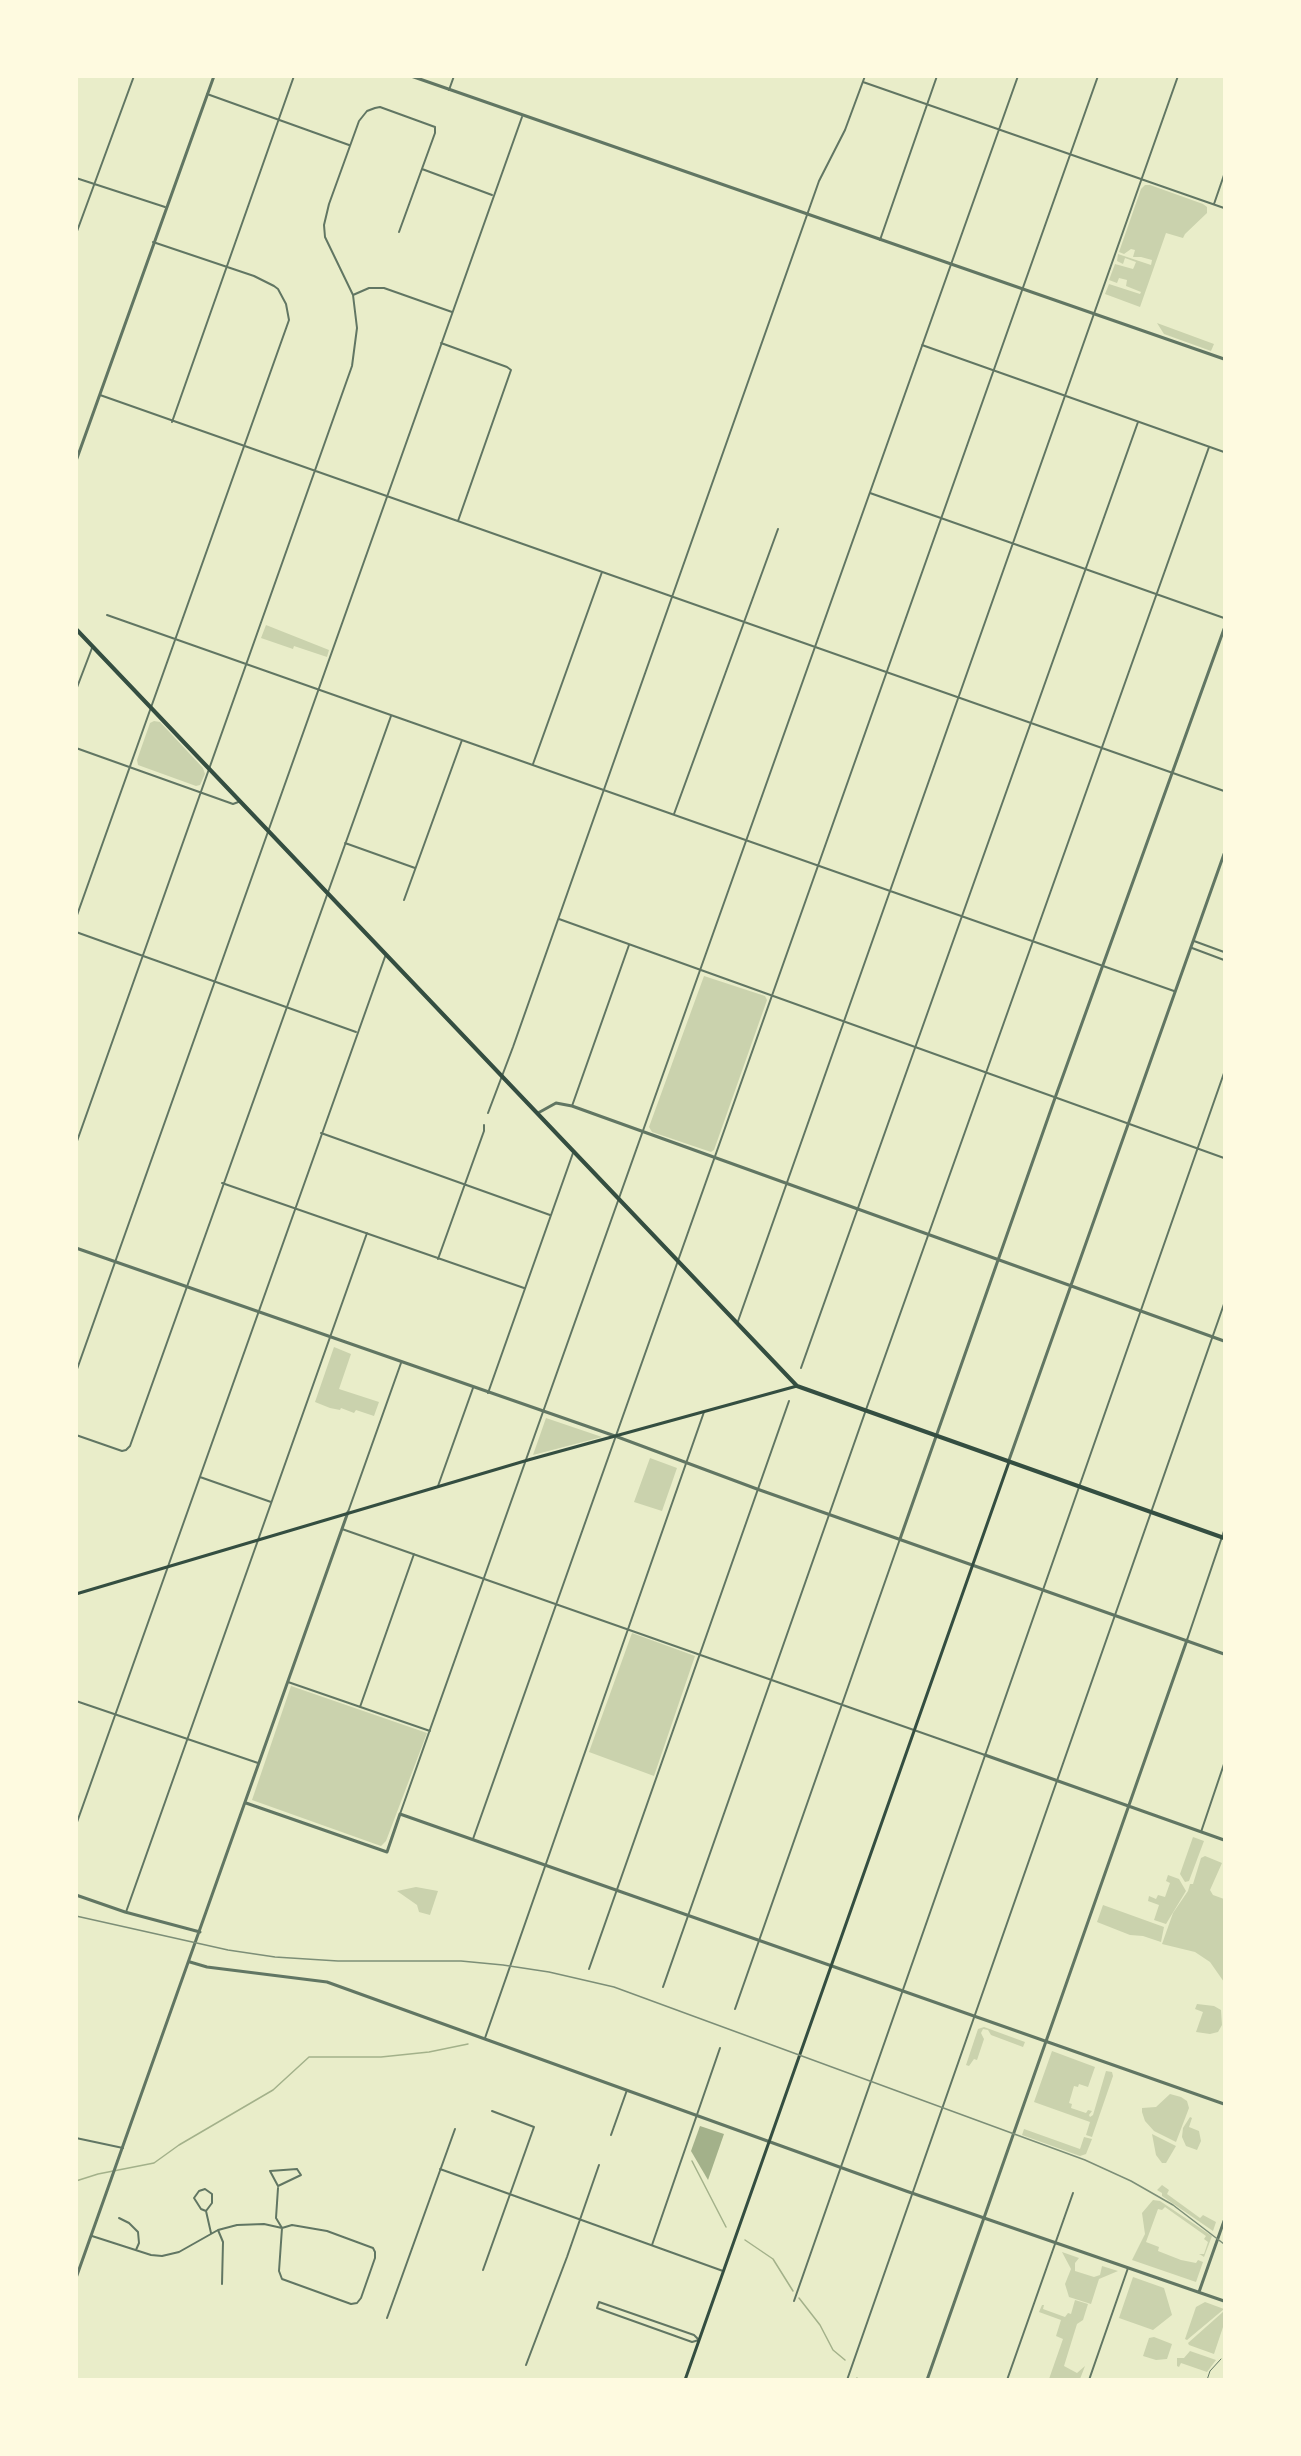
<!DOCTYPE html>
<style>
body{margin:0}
#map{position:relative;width:1301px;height:2456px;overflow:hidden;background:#e9edc9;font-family:Commissioner,sans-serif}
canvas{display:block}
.frame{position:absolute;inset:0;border:78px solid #fefae0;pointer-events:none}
</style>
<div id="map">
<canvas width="1301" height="2456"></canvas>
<div class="frame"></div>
</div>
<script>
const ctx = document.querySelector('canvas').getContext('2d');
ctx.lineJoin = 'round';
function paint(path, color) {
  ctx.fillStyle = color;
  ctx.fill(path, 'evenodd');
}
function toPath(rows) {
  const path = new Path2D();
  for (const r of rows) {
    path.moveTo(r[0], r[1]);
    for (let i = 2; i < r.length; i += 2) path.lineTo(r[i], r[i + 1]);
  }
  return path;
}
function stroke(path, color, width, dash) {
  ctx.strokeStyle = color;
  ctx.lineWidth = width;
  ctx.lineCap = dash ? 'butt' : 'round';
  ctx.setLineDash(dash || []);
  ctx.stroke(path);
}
const green = toPath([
 [1145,185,1150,185,1203,204,1207,207,1207,213,1185,234,1183,238,1166,233,1140,307,1105,294,1109,284,1140,294,1141,292,1126,286,1127,280,1119,278,1117,283,1109,280,1115,264,1133,269,1134,267,1136,262,1125,258,1123,264,1117,261,1118,254,1151,265,1152,260,1141,257,1133,257,1135,250,1131,249,1124,254,1119,252,1141,189],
 [1157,323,1214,344,1211,351,1164,334],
 [266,625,329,650,327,657,294,646,293,649,261,638],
 [154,721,160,722,203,768,205,774,200,785,196,786,138,765,137,760,150,723],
 [704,976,765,996,767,1000,714,1150,711,1152,652,1132,649,1127],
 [334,1347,351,1354,339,1389,379,1402,374,1416,356,1410,354,1413,341,1408,340,1410,330,1408,315,1402],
 [546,1418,602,1437,533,1455],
 [650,1458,677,1468,662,1511,634,1502],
 [632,1633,695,1656,654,1776,589,1752],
 [291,1686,427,1733,386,1841,381,1846,252,1800],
 [1193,1837,1204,1841,1189,1881,1185,1882,1180,1874],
 [1205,1856,1222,1863,1210,1890,1213,1895,1224,1899,1224,1982,1210,1962,1195,1952,1162,1944,1173,1913,1188,1891,1190,1884,1193,1884,1201,1858],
 [1168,1875,1179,1879,1186,1891,1166,1924,1154,1920,1159,1905,1148,1901,1149,1896,1156,1899,1158,1895,1165,1897,1170,1883,1166,1881],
 [416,1887,438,1891,430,1915,419,1912,417,1905,397,1891],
 [1103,1905,1164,1927,1161,1942,1143,1936,1130,1935,1097,1922],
 [1197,2004,1214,2006,1221,2010,1222,2025,1218,2032,1210,2034,1196,2032,1203,2012,1195,2009],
 [984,2027,1025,2042,1023,2047,991,2035,988,2030,983,2029,981,2033,984,2039,977,2060,974,2059,969,2066,966,2065,978,2029],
 [1052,2051,1095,2067,1088,2087,1079,2084,1078,2087,1074,2086,1069,2103,1072,2104,1071,2108,1086,2113,1088,2110,1092,2111,1089,2115,1090,2117,1093,2115,1106,2071,1112,2072,1113,2076,1092,2137,1086,2135,1090,2122,1034,2102],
 [1170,2094,1181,2097,1187,2101,1189,2108,1176,2142,1154,2131,1145,2121,1142,2112,1142,2108,1156,2107],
 [1190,2117,1192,2118,1189,2127,1199,2131,1201,2141,1197,2150,1186,2146,1182,2137,1183,2128],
 [1024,2129,1080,2149,1084,2137,1092,2139,1086,2154,1080,2156,1022,2135],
 [1152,2134,1176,2146,1166,2163,1162,2163,1156,2155],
 [1162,2185,1169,2190,1167,2194,1200,2218,1203,2215,1216,2222,1213,2231,1162,2196,1162,2193,1157,2190],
 [1153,2200,1160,2201,1212,2236,1204,2257,1201,2255,1199,2254,1204,2254,1208,2242,1204,2239,1206,2236,1165,2207,1162,2210,1158,2209,1146,2242,1159,2247,1158,2251,1181,2260,1196,2263,1198,2260,1203,2262,1196,2282,1132,2260,1145,2234,1142,2213],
 [1062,2252,1079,2258,1075,2263,1075,2271,1094,2277,1100,2275,1102,2266,1118,2271,1099,2279,1091,2304,1069,2297,1065,2284,1071,2269],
 [1133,2277,1164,2288,1172,2315,1153,2330,1119,2318],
 [1075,2300,1088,2304,1083,2320,1077,2324,1064,2366,1077,2373,1085,2366,1080,2379,1049,2379,1063,2339,1056,2336,1061,2320,1039,2312,1042,2305,1044,2305,1043,2309,1065,2317,1068,2313,1071,2314],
 [1205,2302,1224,2309,1187,2340,1185,2339,1196,2307],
 [1224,2311,1224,2324,1214,2354,1189,2345,1188,2343],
 [1154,2337,1172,2344,1167,2359,1156,2360,1143,2356,1149,2338],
 [1190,2351,1216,2360,1207,2372,1181,2363,1179,2367,1177,2366,1177,2358,1184,2358]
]);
const water = toPath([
 [700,2126,724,2134,708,2180,691,2151]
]);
const stream = toPath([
 [692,2161,726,2227],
 [76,2181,98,2174,154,2163,179,2145,273,2090,309,2057,381,2057,429,2052,468,2044],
 [745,2240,773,2259,793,2291],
 [799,2298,820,2325,833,2350,845,2360],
 [857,2378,858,2380]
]);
const service = toPath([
 [1207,2380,1210,2371,1221,2359]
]);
const minor = toPath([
 [863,82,1224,208],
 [449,90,454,76],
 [207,94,349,145],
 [422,169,492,195],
 [76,178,165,207],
 [1214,204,1224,175],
 [76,234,134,76],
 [880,240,937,76],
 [353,295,369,288,384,288,452,312],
 [441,343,507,367,511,370,458,521],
 [922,345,1224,452],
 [100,395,1224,791],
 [172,422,294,76],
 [870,493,1224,618],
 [107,615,1174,991],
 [76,690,92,648],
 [76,748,233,804,241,801],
 [533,764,602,572],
 [674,814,778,529],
 [345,843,415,868],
 [404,900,462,740],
 [76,918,289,320,286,304,278,289,274,286,254,276,153,242],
 [559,919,1224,1158],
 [76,932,356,1032],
 [1194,941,1224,952],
 [1192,948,1224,960],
 [572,1106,629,945],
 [488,1113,513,1047,819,181,845,130,865,76],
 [321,1133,550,1215],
 [76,1144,352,366,357,328,353,295,325,237,324,225,329,204,359,121,367,111,375,108,380,107,435,127,435,133,399,232],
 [222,1183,524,1288],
 [438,1259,484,1131,484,1125],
 [737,1324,1178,76],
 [801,1368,1138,422],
 [76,1372,522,117],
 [488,1393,573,1153],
 [76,1435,122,1451,126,1450,130,1446,391,716],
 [200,1477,271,1502],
 [438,1486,473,1388],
 [348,1512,401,1363],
 [342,1529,985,1755],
 [1187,1640,1224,1531],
 [288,1682,430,1731],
 [76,1701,258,1763],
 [360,1707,414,1554],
 [400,1814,1018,76],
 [76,1825,386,954],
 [1201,1832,1224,1764],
 [473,1839,1098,76],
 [126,1912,367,1233],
 [589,1969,789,1401],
 [663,1987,868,1404,1209,447],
 [735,2009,900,1539],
 [485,2038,704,1412],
 [611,2135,627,2090],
 [76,2138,123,2148],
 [297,2169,301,2175,278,2186,270,2171,297,2169],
 [440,2169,723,2271],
 [278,2188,276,2218,282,2228],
 [206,2211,201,2209,194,2198,199,2191,205,2189,212,2194,212,2203,206,2211,211,2233],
 [119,2218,129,2223,138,2232,139,2243,136,2250],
 [292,2225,327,2231,373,2248,375,2252,375,2258,361,2298,357,2303,351,2304,282,2279,279,2271,282,2228,292,2225],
 [218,2230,223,2242,222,2284],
 [92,2236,151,2255,162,2256,179,2252,218,2230,237,2225,264,2224,282,2228],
 [652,2245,720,2048],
 [483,2270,534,2127,492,2111],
 [794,2301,1224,1073],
 [599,2302,694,2335,699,2340,692,2342,597,2308,599,2302],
 [387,2318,455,2129],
 [526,2365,567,2257,599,2165],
 [847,2380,1224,1304],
 [1007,2380,1073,2193],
 [1089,2380,1128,2268]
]);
const tertiary = toPath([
 [411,76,1224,359],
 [76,461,214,76],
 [538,1113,556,1103,572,1106,1224,1341],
 [76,1248,615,1436,757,1489,1224,1654],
 [1009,1460,1224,854],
 [900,1539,1055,1098,1224,629],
 [985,1755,1224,1840],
 [246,1803,387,1852,400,1814,1224,2104],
 [76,1895,125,1912,200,1932],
 [190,1962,207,1967,327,1982,906,2191,1224,2301],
 [76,2278,348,1512],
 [1199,2292,1224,2221],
 [927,2380,1187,1640]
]);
const secondary = toPath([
 [76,1594,528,1460,797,1386],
 [685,2380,1009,1462]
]);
const primary = toPath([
 [76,629,797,1386,1224,1538]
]);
const rail = toPath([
 [76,1916,228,1950,275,1957,338,1961,461,1961,503,1965,549,1972,614,1987,1085,2160,1131,2181,1173,2205,1224,2244]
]);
paint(green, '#cad2ad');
paint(water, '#a3b18a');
stroke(stream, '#a3b18a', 1.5);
stroke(service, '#617663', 1);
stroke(minor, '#617663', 2);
stroke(tertiary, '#617663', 3);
stroke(secondary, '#344e41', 3);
stroke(primary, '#344e41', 4);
stroke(rail, '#7c8e77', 1.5);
</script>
